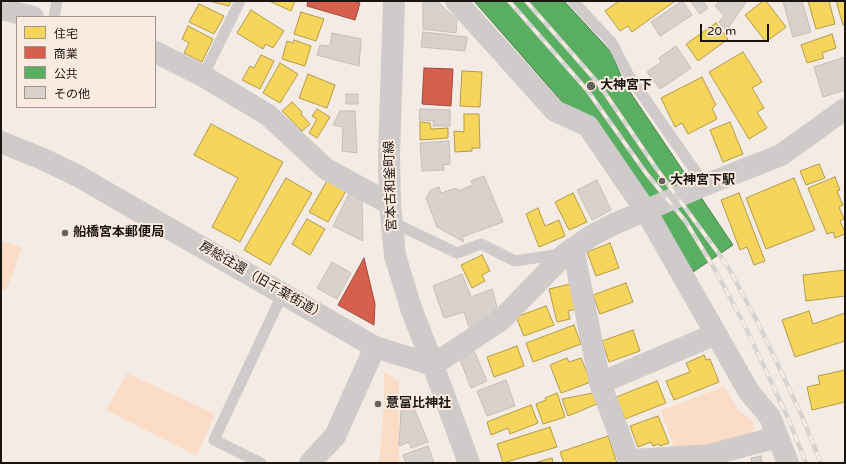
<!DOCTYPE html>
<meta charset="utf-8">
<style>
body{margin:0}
#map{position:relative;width:846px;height:464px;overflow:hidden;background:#f4ebe5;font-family:"Varela Round","Noto Sans JP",sans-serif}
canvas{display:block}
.frame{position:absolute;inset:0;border:2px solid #1b1511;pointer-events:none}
.legend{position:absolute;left:16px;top:16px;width:140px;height:92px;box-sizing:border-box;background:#faeadf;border:1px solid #a1958d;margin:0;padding:5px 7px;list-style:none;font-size:12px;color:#1b1511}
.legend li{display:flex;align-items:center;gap:8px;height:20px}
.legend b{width:20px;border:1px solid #a1958d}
.scale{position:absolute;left:700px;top:24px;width:69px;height:18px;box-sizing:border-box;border:2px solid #1b1511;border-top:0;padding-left:5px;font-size:12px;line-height:14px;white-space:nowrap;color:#1b1511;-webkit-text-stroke:3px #faeadf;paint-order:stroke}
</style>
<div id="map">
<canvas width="846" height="464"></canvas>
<div class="frame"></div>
<ul class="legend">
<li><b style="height:11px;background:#f6d55c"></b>住宅</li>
<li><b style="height:11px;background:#d6604d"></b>商業</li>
<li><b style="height:11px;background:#5aae61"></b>公共</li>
<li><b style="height:11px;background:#d8d1cc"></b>その他</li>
</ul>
<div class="scale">20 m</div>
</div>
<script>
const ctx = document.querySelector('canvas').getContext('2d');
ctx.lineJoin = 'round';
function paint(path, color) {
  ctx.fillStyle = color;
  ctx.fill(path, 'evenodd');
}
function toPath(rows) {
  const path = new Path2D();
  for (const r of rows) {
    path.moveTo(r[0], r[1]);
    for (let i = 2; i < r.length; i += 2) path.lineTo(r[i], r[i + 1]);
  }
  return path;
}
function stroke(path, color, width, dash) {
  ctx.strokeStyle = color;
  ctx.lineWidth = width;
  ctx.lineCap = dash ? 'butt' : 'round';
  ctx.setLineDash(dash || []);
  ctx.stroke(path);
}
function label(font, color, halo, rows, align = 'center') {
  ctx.font = font + ' "Varela Round","Noto Sans JP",sans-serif';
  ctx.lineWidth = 4;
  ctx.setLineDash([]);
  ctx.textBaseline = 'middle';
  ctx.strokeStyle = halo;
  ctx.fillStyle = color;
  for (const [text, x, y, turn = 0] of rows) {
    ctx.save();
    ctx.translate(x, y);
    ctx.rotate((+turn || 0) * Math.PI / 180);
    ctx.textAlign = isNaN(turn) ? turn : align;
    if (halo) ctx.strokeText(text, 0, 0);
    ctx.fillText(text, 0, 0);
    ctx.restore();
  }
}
const green = toPath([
 [1,240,22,248,6,290,1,289],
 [384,372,399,381,399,463,379,463,384,404],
 [127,373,215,414,197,456,106,410],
 [724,386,739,411,752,420,755,428,747,436,708,445,675,450,661,411]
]);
const homes = toPath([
 [209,1,231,1,229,6,209,1],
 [269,1,295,1,291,11,269,1],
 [619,1,675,1,632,32,628,26,620,31,605,11,619,1],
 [763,1,766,1,786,27,766,42,745,15,763,1],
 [808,1,829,1,835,24,816,29,808,1],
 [836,1,845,1,845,25,843,25,836,1],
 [199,4,224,16,214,34,189,22,199,4],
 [251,10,284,31,273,48,266,44,263,49,237,33,251,10],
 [301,12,324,19,316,41,294,34,301,12],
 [716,23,728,39,698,61,686,44,716,23],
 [188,26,213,39,202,62,184,53,189,43,182,39,188,26],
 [832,34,836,48,822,53,824,58,807,63,801,45,832,34],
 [294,40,311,46,305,66,282,59,287,41,293,43,294,40],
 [743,52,762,82,752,88,764,108,757,112,767,128,749,139,709,72,743,52],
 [261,55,274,61,260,89,242,80,250,66,254,68,261,55],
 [280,63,298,74,280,103,263,93,280,63],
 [462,71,482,72,480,107,460,106,462,71],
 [308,74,335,85,327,108,299,98,308,74],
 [702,77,716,105,712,108,717,119,688,134,682,123,675,127,661,98,702,77],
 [292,102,302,112,301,114,310,124,302,131,282,111,292,102],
 [317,109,330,117,317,138,309,133,317,119,312,116,317,109],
 [464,114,479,114,480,148,472,148,472,151,455,152,454,131,464,132,464,114],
 [420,122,430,123,431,129,448,128,448,138,420,140,420,122],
 [730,122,743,154,723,162,710,130,730,122],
 [211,124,283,162,240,242,212,227,238,178,194,155,211,124],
 [819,164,825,178,806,185,800,171,819,164],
 [835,177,840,190,837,191,843,205,839,207,844,219,840,221,845,232,845,234,835,238,833,232,827,234,808,188,835,177],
 [286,178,312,193,270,265,244,250,286,178],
 [794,178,815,230,766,249,746,198,794,178],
 [327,181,346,191,328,222,309,212,327,181],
 [573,193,587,222,569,230,555,202,573,193],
 [739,193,765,261,754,265,747,247,740,250,721,200,739,193],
 [538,208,545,226,559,220,565,236,539,247,526,214,538,208],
 [307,219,325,229,310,255,292,244,307,219],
 [610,243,619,268,596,276,587,252,610,243],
 [482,255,490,271,482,275,485,281,472,288,461,265,482,255],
 [845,270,845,296,806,301,803,275,845,270],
 [626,283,633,302,600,314,593,295,626,283],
 [570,284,577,309,568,311,570,319,557,322,549,289,570,284],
 [546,306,554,325,524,336,516,317,546,306],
 [809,311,813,324,845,313,845,341,795,357,782,320,809,311],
 [574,325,581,344,533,362,526,343,574,325],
 [633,330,640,351,609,362,602,341,633,330],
 [517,346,524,366,494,377,487,357,517,346],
 [704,355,706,360,710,359,719,382,674,400,666,381,690,372,686,363,704,355],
 [567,358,569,362,581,358,591,382,561,393,550,365,567,358],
 [845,370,845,402,812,410,807,387,820,384,818,376,845,370],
 [657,381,666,403,625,419,616,397,657,381],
 [557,393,565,417,543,424,536,404,546,400,545,398,557,393],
 [593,393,597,404,568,416,562,399,593,393],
 [531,405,538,423,510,434,508,428,491,435,487,422,531,405],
 [658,416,669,443,660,446,659,444,653,446,651,442,638,447,630,426,658,416],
 [550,427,557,447,503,463,497,444,550,427],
 [608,436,617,463,564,463,560,452,608,436],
 [552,458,553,463,534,463,552,458]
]);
const shops = toPath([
 [308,1,354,1,360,3,355,20,307,6,308,1],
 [424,68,453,69,451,106,422,104,424,68],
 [364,258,375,304,374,325,338,305,364,258]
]);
const public = toPath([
 [474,1,564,1,611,52,624,83,733,245,693,272,564,104,474,1]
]);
const building = toPath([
 [423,1,437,1,457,20,456,33,423,29,423,1],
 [682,1,692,15,660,36,651,22,682,1],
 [693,1,703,1,708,8,700,14,691,2,693,1],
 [719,1,747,1,726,31,719,22,724,16,715,6,719,1],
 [783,1,802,1,811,32,793,37,783,1],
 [423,32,467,37,465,51,421,47,423,32],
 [332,33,361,39,359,66,317,55,320,45,330,46,332,33],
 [676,46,691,68,660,89,647,72,661,62,659,58,676,46],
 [845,57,845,90,823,97,814,67,845,57],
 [346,94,358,94,358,104,346,104,346,94],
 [420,109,450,110,450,126,433,126,434,121,419,120,420,109],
 [340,111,355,111,357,153,342,151,343,127,333,125,340,111],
 [449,141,450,164,443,165,444,170,422,171,420,143,449,141],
 [484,176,503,222,462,237,464,242,437,227,426,198,431,190,439,187,441,193,456,188,458,191,473,185,471,181,484,176],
 [597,180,611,210,592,220,577,190,597,180],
 [349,194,362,200,363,241,333,226,349,194],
 [332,262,351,273,337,299,317,288,332,262],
 [462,274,471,297,492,289,497,307,487,319,469,327,464,312,444,318,433,286,462,274],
 [474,351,487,381,471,388,459,357,474,351],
 [506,380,515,406,487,416,477,391,506,380],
 [413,406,428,442,411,448,409,442,399,446,401,411,413,406],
 [428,446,434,463,406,463,403,455,428,446],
 [761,456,762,463,752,463,751,458,761,456]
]);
const service = toPath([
 [573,1,612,43,629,76,705,185],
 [54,17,57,1],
 [203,76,240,1],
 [392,222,457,253,481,244,515,261,561,254],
 [261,463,214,440,283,293]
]);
const minor = toPath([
 [456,1,555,111,588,126,646,211,749,392,770,417,788,463],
 [1,9,33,17],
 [155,52,203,76,268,115,326,169,390,204],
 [573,248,600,383,627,455,633,460,710,455,778,437],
 [433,365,501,320,565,254,591,236,614,224,705,185,781,155,845,109],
 [600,383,716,334],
 [310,463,335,436,375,347]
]);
const tertiary = toPath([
 [394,1,389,155,390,204,395,256,411,308,433,365,469,463],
 [1,142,45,160,78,176,375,347,433,365]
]);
const rail = toPath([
 [509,1,587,90,646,173,686,222,717,273,746,328,788,418,806,463],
 [526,1,598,83,656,168,727,265,757,321,779,367,801,414,821,463]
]);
const markers = [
 [591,86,5,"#67605b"],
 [662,181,4,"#67605b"],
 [65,233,4,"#67605b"],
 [378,404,4,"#67605b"]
];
const poiNames = [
 ["大神宮下",600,86],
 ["大神宮下駅",670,181],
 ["船橋宮本郵便局",73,233],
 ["意富比神社",386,404]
];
const streetNames = [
 ["宮本古和釜町線",391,186,-92],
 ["房総往還（旧千葉街道）",262,281,30]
];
paint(green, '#fadcc7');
paint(homes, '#f6d55c');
stroke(homes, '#b49b46', 1);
paint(shops, '#d6604d');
stroke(shops, '#9e4a3b', 1);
paint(public, '#5aae61');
stroke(public, '#478049', 1);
paint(building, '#d8d1cc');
stroke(building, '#c4bdb8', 1);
stroke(service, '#cecbca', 11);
stroke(minor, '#cecbca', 22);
stroke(tertiary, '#cecbca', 22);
stroke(rail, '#d6d3d1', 4.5);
stroke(rail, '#faeadf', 3, [9]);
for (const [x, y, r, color] of markers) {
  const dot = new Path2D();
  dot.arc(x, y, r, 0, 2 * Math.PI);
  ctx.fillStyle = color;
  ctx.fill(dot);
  stroke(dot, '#faeadf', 1.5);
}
label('bold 13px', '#1b1511', '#faeadf', poiNames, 'left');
label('13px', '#1b1511', '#faeadf', streetNames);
</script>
